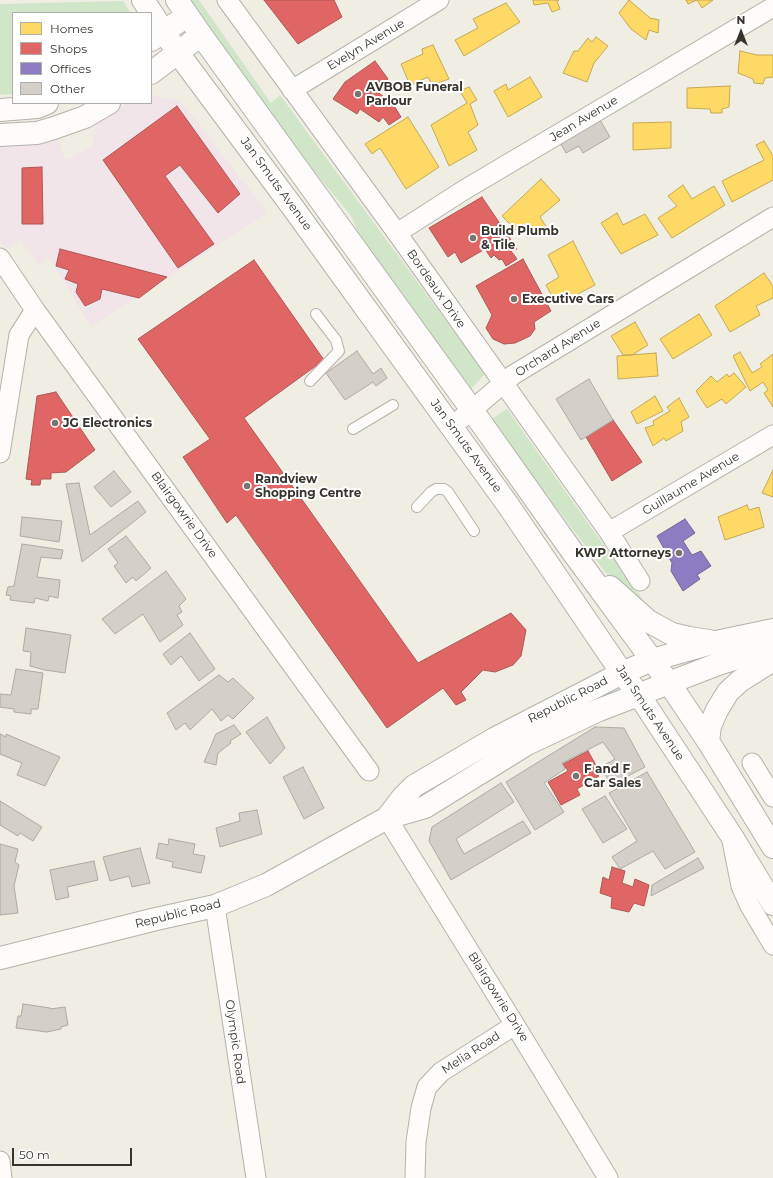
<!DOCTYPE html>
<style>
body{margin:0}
#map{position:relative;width:773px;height:1178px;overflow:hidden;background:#f0ede3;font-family:Montserrat,sans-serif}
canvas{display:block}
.legend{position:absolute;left:12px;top:12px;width:140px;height:92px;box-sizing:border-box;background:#fff;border:1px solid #afaeab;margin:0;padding:5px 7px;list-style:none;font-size:12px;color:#36342d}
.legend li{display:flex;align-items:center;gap:8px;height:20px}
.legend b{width:20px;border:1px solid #afaeab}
.north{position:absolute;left:721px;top:12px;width:40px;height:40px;-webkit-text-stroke:3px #fff;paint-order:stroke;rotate:0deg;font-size:11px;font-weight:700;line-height:16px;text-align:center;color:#36342d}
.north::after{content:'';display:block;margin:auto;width:14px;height:18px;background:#36342d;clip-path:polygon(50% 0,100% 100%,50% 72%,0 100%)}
.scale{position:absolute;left:12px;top:1148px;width:120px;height:18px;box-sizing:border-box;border:2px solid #36342d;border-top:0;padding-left:5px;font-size:12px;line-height:14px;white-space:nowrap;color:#36342d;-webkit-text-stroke:3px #fff;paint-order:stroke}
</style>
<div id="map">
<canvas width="773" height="1178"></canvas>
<ul class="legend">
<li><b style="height:11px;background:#ffd966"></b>Homes</li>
<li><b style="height:11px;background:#e06666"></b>Shops</li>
<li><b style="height:11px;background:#8e7cc3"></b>Offices</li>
<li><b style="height:11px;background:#d4cfc9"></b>Other</li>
</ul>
<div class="north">N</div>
<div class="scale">50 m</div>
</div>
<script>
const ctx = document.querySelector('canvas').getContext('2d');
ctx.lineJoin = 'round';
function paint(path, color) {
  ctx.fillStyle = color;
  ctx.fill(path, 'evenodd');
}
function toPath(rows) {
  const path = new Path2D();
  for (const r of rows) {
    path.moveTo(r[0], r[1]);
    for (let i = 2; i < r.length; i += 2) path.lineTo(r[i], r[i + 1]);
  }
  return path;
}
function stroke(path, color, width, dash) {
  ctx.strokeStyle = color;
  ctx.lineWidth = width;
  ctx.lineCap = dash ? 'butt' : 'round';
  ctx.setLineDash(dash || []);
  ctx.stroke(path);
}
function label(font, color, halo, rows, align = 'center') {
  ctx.font = font + ' Montserrat,sans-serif';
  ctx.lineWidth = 4;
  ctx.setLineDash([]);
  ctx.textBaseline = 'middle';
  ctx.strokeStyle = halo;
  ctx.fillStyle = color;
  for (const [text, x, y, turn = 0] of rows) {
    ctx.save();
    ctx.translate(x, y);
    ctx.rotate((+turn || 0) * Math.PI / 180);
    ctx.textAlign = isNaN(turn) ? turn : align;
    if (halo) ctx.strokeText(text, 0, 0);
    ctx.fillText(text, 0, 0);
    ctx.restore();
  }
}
const commercial = toPath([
 [151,95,181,101,268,213,91,327,49,257,39,265,20,240,5,249,0,241,0,146,59,139,65,160,92,147,96,124,127,103,151,103]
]);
const green = toPath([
 [189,0,199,0,271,103,280,95,485,374,471,389,365,248,351,216,294,147],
 [123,1,131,13,13,13,13,94,0,95,0,4],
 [507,409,573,502,651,611,606,573,490,420]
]);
const homes = toPath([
 [533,0,559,0,557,1,560,9,552,12,548,3,534,5,533,0],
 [629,0,650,18,659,20,658,33,649,30,646,40,631,29,619,13,629,0],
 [686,0,713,0,702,8,697,0,688,4,686,0],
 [506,3,520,22,464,56,455,40,478,28,473,19,506,3],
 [596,37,608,46,594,63,587,82,563,73,574,51,578,51,588,38,592,42,596,37],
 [433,45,449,79,432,85,428,77,410,85,401,64,423,54,422,49,433,45],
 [740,51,757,55,773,55,773,77,765,78,763,84,754,83,753,79,738,73,740,51],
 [530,77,542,97,508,117,494,91,506,84,508,90,530,77],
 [730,86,729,107,722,109,722,113,711,113,710,109,687,108,687,88,730,86],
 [469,87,477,100,470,104,478,125,468,132,477,150,449,166,431,125,467,103,460,91,469,87],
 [408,117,439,167,406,189,380,148,372,154,365,144,408,117],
 [671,122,671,148,633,150,633,123,671,122],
 [764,141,773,156,773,180,732,202,722,181,764,160,756,145,764,141],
 [541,179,560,200,540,217,547,228,538,235,527,224,518,232,502,216,541,179],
 [683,185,692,199,714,186,725,205,672,238,658,218,677,206,668,196,683,185],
 [617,213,623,225,645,214,658,235,621,254,601,223,617,213],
 [573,241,595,285,557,305,546,285,559,277,548,255,573,241],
 [764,273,773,286,773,298,756,306,760,315,730,332,715,306,764,273],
 [699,314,712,335,673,359,660,339,699,314],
 [635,322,648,345,632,355,623,355,611,336,635,322],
 [740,352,752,373,762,367,760,364,773,354,773,407,764,393,768,390,763,382,750,391,733,356,740,352],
 [656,353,658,376,618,379,617,356,656,353],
 [734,373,746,387,726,404,722,399,707,408,696,391,711,376,717,382,727,374,729,377,734,373],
 [655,396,663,411,637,424,631,412,655,396],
 [679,398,689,417,681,422,683,431,666,441,664,438,653,446,645,428,654,425,653,421,670,411,667,407,679,398],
 [773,470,773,497,762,493,773,470],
 [747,505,749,510,759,507,764,527,725,540,718,517,747,505]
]);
const shops = toPath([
 [264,0,334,0,342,17,298,44,264,0],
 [375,61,388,79,375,90,393,104,401,117,389,125,383,117,379,122,360,109,357,114,333,99,345,82,375,61],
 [177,106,240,194,218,213,180,165,165,176,214,244,178,268,103,160,177,106],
 [42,167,43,224,22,224,22,168,42,167],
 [482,197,517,249,511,251,517,259,506,266,502,259,499,260,494,255,491,258,485,249,461,263,455,252,448,257,429,228,482,197],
 [60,249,167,277,139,298,102,289,100,299,85,306,76,292,78,284,65,279,69,270,56,266,60,249],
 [523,259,551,311,534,322,535,329,530,336,515,343,504,344,493,339,486,328,492,315,476,286,523,259],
 [254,260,324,360,244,418,418,663,511,613,526,630,521,656,513,665,495,672,483,670,461,692,466,700,456,705,443,688,387,728,236,515,227,523,183,457,210,439,138,339,254,260],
 [56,392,95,450,66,472,51,473,51,479,41,479,40,485,31,485,32,480,26,479,37,396,56,392],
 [613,420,642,462,612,481,586,437,613,420],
 [588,751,597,767,593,769,599,776,577,789,580,795,561,805,548,782,568,771,563,764,588,751],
 [612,867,625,871,622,883,633,887,635,879,649,885,644,906,634,903,629,912,611,908,612,897,600,893,603,877,609,880,612,867]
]);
const offices = toPath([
 [685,519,695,533,683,541,692,555,701,551,711,566,697,575,700,579,683,591,671,571,672,563,657,536,685,519]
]);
const building = toPath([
 [597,115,610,137,583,153,579,146,566,153,557,137,597,115],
 [357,351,373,374,381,368,387,378,376,386,373,382,345,400,326,373,357,351],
 [589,379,613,420,581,440,556,399,589,379],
 [114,471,131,492,111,507,94,487,114,471],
 [79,483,90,535,138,501,146,512,82,562,66,484,79,483],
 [22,517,62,521,59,542,20,536,22,517],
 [126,536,151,568,136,581,133,577,126,583,114,566,118,563,108,549,126,536],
 [22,544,63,550,61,559,41,557,37,577,60,580,58,598,49,596,48,601,35,598,34,603,10,600,11,596,6,595,8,587,14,586,22,544],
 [166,571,186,599,179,606,182,612,177,615,183,625,160,642,143,614,115,634,102,619,166,571],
 [26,628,71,635,65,673,45,670,30,666,31,652,23,651,26,628],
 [190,633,215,669,199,681,181,656,171,665,163,654,190,633],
 [16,669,43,673,38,709,31,709,31,714,14,712,14,709,0,707,0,694,11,695,16,669],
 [219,675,228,682,233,678,254,698,233,719,228,715,221,721,212,709,190,730,185,723,176,730,167,713,219,675],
 [267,717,285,748,270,764,246,732,267,717],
 [234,725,241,734,230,741,231,743,218,753,216,765,204,762,216,734,234,725],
 [595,727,624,728,645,767,611,785,601,767,615,759,603,742,562,763,565,769,544,783,564,812,535,830,506,782,595,727],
 [0,734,6,737,6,734,60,757,45,786,17,775,22,763,0,754,0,734],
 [303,767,324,808,304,819,283,777,303,767],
 [647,772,695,852,665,869,653,851,620,869,612,857,637,841,609,793,647,772],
 [501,783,514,802,456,839,464,854,523,821,531,833,451,880,429,841,432,827,501,783],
 [605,796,627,829,603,843,582,809,605,796],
 [0,801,42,827,33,841,20,833,18,836,0,825,0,801],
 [257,810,262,834,220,847,216,828,240,821,239,813,257,810],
 [169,839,195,844,193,854,205,856,201,873,172,867,173,862,156,858,159,843,168,845,169,839],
 [0,844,18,849,15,862,19,865,14,886,18,913,0,915,0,844],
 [140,848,150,883,132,887,129,876,110,881,103,857,140,848],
 [698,858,704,868,651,896,652,885,698,858],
 [94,861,98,880,67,887,69,897,56,900,50,870,94,861],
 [23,1004,50,1008,50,1009,65,1007,68,1025,61,1027,61,1029,47,1032,16,1028,18,1016,21,1016,23,1004]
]);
const service = toPath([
 [310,381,339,351,336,340,316,314],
 [353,429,393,405],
 [417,507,431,492,436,489,444,489,448,492,474,531]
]);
const minor = toPath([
 [227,0,397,233,609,532,640,581],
 [292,90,439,0],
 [397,233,464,190,773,7],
 [0,258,35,310,369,771],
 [452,426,472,410,513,375,773,217],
 [0,453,19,335,35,310],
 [609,532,773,435],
 [752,763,773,797],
 [387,818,515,1025,608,1178],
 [732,841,741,886,750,906,773,945],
 [215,906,256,1178],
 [0,1161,2,1178],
 [415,1178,416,1142,421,1108,427,1087,441,1072,515,1025]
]);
const tertiary = toPath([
 [151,40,187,16],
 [151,73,201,35],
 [0,110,37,107,47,103],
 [0,135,37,133,54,128,85,117,109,103]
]);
const secondary = toPath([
 [143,0,178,53,294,209,508,505,622,673,639,695,731,835,773,904],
 [177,0,201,35,472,410,574,554,669,683,708,741,773,847],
 [610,587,648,621,672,634,689,638,709,641],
 [708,741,710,726,717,710,728,692,740,681,773,660],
 [387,818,403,797,414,786,494,739,622,673,652,660,716,642,773,630],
 [0,958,156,919,215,906,266,885,387,818,425,807,527,744,599,710,718,664,773,647]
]);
const markers = [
 [358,94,4,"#77756d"],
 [473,238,4,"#77756d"],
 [514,299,4,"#77756d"],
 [55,423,4,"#77756d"],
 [247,486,4,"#77756d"],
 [679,553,4,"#77756d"],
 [576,776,4,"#77756d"]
];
const streetNames = [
 ["Evelyn Avenue",366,45,-31],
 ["Jean Avenue",584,119,-31],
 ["Jan Smuts Avenue",276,184,54],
 ["Bordeaux Drive",436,289,55],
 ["Orchard Avenue",558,348,-32],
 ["Jan Smuts Avenue",466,446,54],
 ["Guillaume Avenue",691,484,-31],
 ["Blairgowrie Drive",184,515,54],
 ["Republic Road",568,700,-27],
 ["Jan Smuts Avenue",650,713,56],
 ["Republic Road",178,914,-14],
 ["Blairgowrie Drive",498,997,58],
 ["Olympic Road",235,1042,82],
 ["Melia Road",471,1053,-33]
];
const poiNames = [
 ["AVBOB Funeral",366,87],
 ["Parlour",366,101],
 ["Build Plumb",481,231],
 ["& Tile",481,245],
 ["Executive Cars",522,299],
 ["JG Electronics",63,423],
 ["Randview",255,479],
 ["Shopping Centre",255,493],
 ["KWP Attorneys",671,553,"right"],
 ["F and F",584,769],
 ["Car Sales",584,783]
];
paint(commercial, '#f1e5ea');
paint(green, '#d1e6c8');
paint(homes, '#ffd966');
stroke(homes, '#c3a855', 1);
paint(shops, '#e06666');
stroke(shops, '#ad5755', 1);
paint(offices, '#8e7cc3');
stroke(offices, '#746696', 1);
paint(building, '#d4cfc9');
stroke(building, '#aea9a3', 1);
stroke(service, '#b5b2ab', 12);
stroke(minor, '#b5b2ab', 21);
stroke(tertiary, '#b5b2ab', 24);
stroke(secondary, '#b5b2ab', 24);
stroke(service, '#fdfcfb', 10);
stroke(minor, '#fdfcfb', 19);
stroke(tertiary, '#fdfcfb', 22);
stroke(secondary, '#fdfcfb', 22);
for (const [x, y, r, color] of markers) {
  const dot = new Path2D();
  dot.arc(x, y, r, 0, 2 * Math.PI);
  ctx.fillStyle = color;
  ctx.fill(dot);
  stroke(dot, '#fff', 1.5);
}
label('12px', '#36342d', '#fff', streetNames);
label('bold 12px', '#36342d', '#fff', poiNames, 'left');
</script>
